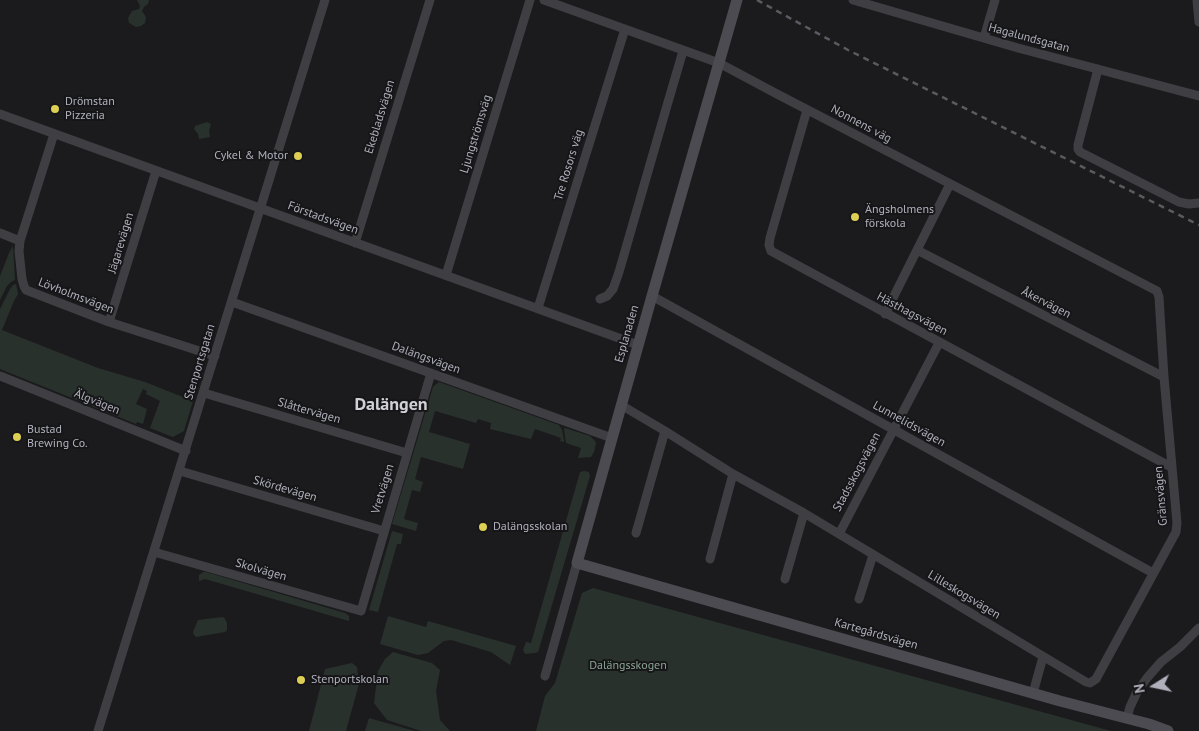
<!DOCTYPE html>
<meta charset="utf-8">
<style>
body{margin:0}
#map{position:relative;width:1199px;height:731px;overflow:hidden;background:#1b1b1d;font-family:"PT Sans",sans-serif}
canvas{display:block}
.north{position:absolute;left:1129px;top:661px;width:50px;height:50px;-webkit-text-stroke:4px #161618;paint-order:stroke;rotate:260deg;font-size:14px;font-weight:700;line-height:20px;text-align:center;color:#afb0bb}
.north::after{content:'';display:block;margin:auto;width:18px;height:22px;background:#afb0bb;clip-path:polygon(50% 0,100% 100%,50% 72%,0 100%)}
</style>
<div id="map">
<canvas width="1199" height="731"></canvas>
<div class="north">N</div>
</div>
<script>
const ctx = document.querySelector('canvas').getContext('2d');
ctx.lineJoin = 'round';
function paint(path, color) {
  ctx.fillStyle = color;
  ctx.fill(path, 'evenodd');
}
function toPath(rows) {
  const path = new Path2D();
  for (const r of rows) {
    path.moveTo(r[0], r[1]);
    for (let i = 2; i < r.length; i += 2) path.lineTo(r[i], r[i + 1]);
  }
  return path;
}
function stroke(path, color, width, dash) {
  ctx.strokeStyle = color;
  ctx.lineWidth = width;
  ctx.lineCap = dash ? 'butt' : 'round';
  ctx.setLineDash(dash || []);
  ctx.stroke(path);
}
function label(font, color, halo, rows, align = 'center') {
  ctx.font = font + ' "PT Sans",sans-serif';
  ctx.lineWidth = 4;
  ctx.setLineDash([]);
  ctx.textBaseline = 'middle';
  ctx.strokeStyle = halo;
  ctx.fillStyle = color;
  for (const [text, x, y, turn = 0] of rows) {
    ctx.save();
    ctx.translate(x, y);
    ctx.rotate((+turn || 0) * Math.PI / 180);
    ctx.textAlign = isNaN(turn) ? turn : align;
    if (halo) ctx.strokeText(text, 0, 0);
    ctx.fillText(text, 0, 0);
    ctx.restore();
  }
}
const green = toPath([
 [137,0,149,0,148,4,144,7,142,11,146,17,145,23,141,26,136,27,129,23,128,18,132,11,139,9,140,6],
 [207,122,211,124,210,128,209,130,210,137,199,139,198,134,194,129,195,126],
 [13,246,15,280,11,282,7,286,0,300,0,276,9,253],
 [16,284,18,294,14,301,2,330,98,368,145,382,193,401,184,431,173,437,150,428,160,401,146,394,147,391,143,389,136,404,147,409,143,424,137,422,136,424,0,369,0,309,10,289,13,285],
 [439,382,559,425,562,430,564,441,564,442,560,441,561,438,535,429,531,439,490,429,491,423,478,419,476,423,435,411,429,432,470,444,463,469,421,457,415,479,423,482,420,492,412,490,404,519,418,523,416,531,392,524,433,387,435,385],
 [565,428,590,436,595,441,596,443,594,452,591,457,578,458,581,448,566,443,564,429],
 [584,471,589,472,590,476,539,649,538,652,535,653,525,654,523,650,526,642,531,643,580,472],
 [392,531,403,534,401,544,397,544,378,612,369,610],
 [203,572,206,572,345,613,349,616,349,621,205,579,199,581,199,575],
 [593,588,1111,731,536,731,545,696,555,683,582,593],
 [388,616,426,627,428,621,516,646,510,665,491,652,451,640,444,641,428,653,418,655,380,644],
 [223,617,225,619,227,623,227,630,225,632,196,637,194,635,193,632,198,620],
 [393,652,432,663,440,670,436,691,440,720,450,731,421,731,387,720,374,703,378,671,385,659],
 [352,663,357,667,359,684,346,731,309,731,325,669],
 [369,718,415,731,365,731]
]);
const street = toPath([
 [544,0,719,63,777,94,1157,291,1159,297,1164,377,1177,523,1176,532,1096,679,1090,683,1086,682,804,513,733,474,665,431,621,405],
 [853,0,1018,48,1199,96],
 [1197,0,1199,22],
 [984,38,995,0],
 [1098,69,1078,145,1078,149,1080,152,1179,202,1189,204,1199,203],
 [807,110,770,238,769,245,771,251,1171,467],
 [0,114,638,345],
 [54,134,20,241,19,251,22,279,24,286,26,290,109,322,215,356],
 [0,233,20,241],
 [355,243,430,0],
 [917,250,1164,377],
 [446,275,530,0],
 [652,296,1153,573],
 [600,299,607,296,613,289,619,272,666,109,683,51],
 [232,302,612,438],
 [538,308,625,29],
 [885,314,950,184],
 [109,322,156,171],
 [0,376,186,451],
 [204,393,407,453],
 [180,471,384,531],
 [636,533,665,431],
 [839,534,939,343],
 [154,552,361,611,431,373],
 [710,559,733,474],
 [785,579,804,513],
 [859,599,873,555],
 [545,676,577,563],
 [1033,693,1043,657],
 [1127,718,1130,707,1137,692,1147,678,1161,662,1180,647,1199,628],
 [98,731,325,0]
]);
const secondary = toPath([
 [737,0,652,296,577,563,1060,701,1149,724,1168,731]
]);
const rail = toPath([
 [757,0,848,50,1199,225]
]);
const markers = [
 [55,109,5,"#ddcf53"],
 [298,156,5,"#ddcf53"],
 [855,217,5,"#ddcf53"],
 [17,437,5,"#ddcf53"],
 [483,527,5,"#ddcf53"],
 [301,680,5,"#ddcf53"]
];
const streetNames = [
 ["Hagalundsgatan",1029,38,15],
 ["Ekebladsvägen",380,117,-73],
 ["Nonnens väg",861,124,28],
 ["Ljungströmsväg",476,134,-73],
 ["Tre Rosors väg",569,165,-73],
 ["Förstadsvägen",323,218,20],
 ["Jägarevägen",121,243,-73],
 ["Lövholmsvägen",76,296,21],
 ["Åkervägen",1046,303,27],
 ["Hästhagsvägen",912,314,28],
 ["Esplanaden",627,334,-74],
 ["Dalängsvägen",426,358,20],
 ["Stenportsgatan",200,362,-73],
 ["Älgvägen",97,402,22],
 ["Slåttervägen",309,411,16],
 ["Lunnelidsvägen",909,424,29],
 ["Stadsskogsvägen",857,472,-62],
 ["Skördevägen",285,489,16],
 ["Vretvägen",383,489,-73],
 ["Gränsvägen",1161,496,-95],
 ["Skolvägen",261,570,16],
 ["Lilleskogsvägen",964,595,31],
 ["Kartegårdsvägen",876,634,16]
];
const poiNames = [
 ["Drömstan",65,102],
 ["Pizzeria",65,116],
 ["Cykel & Motor",288,156,"right"],
 ["Ängsholmens",865,210],
 ["förskola",865,224],
 ["Bustad",27,430],
 ["Brewing Co.",27,444],
 ["Dalängsskolan",493,527],
 ["Stenportskolan",311,680]
];
const parkNames = [
 ["Dalängsskogen",628,666]
];
const districtNames = [
 ["Dalängen",391,405]
];
paint(green, '#29312d');
stroke(street, '#3f3e43', 9);
stroke(secondary, '#4b4b51', 11);
stroke(rail, '#5a5a60', 2.5, [6, 5]);
for (const [x, y, r, color] of markers) {
  const dot = new Path2D();
  dot.arc(x, y, r, 0, 2 * Math.PI);
  ctx.fillStyle = color;
  ctx.fill(dot);
  stroke(dot, '#161618', 2);
}
label('12px', '#afb0bb', '#161618', streetNames);
label('12px', '#afb0bb', '#161618', poiNames, 'left');
label('12px', '#89a391', '#161618', parkNames);
label('bold 18px', '#d0d0d7', '#161618', districtNames);
</script>
